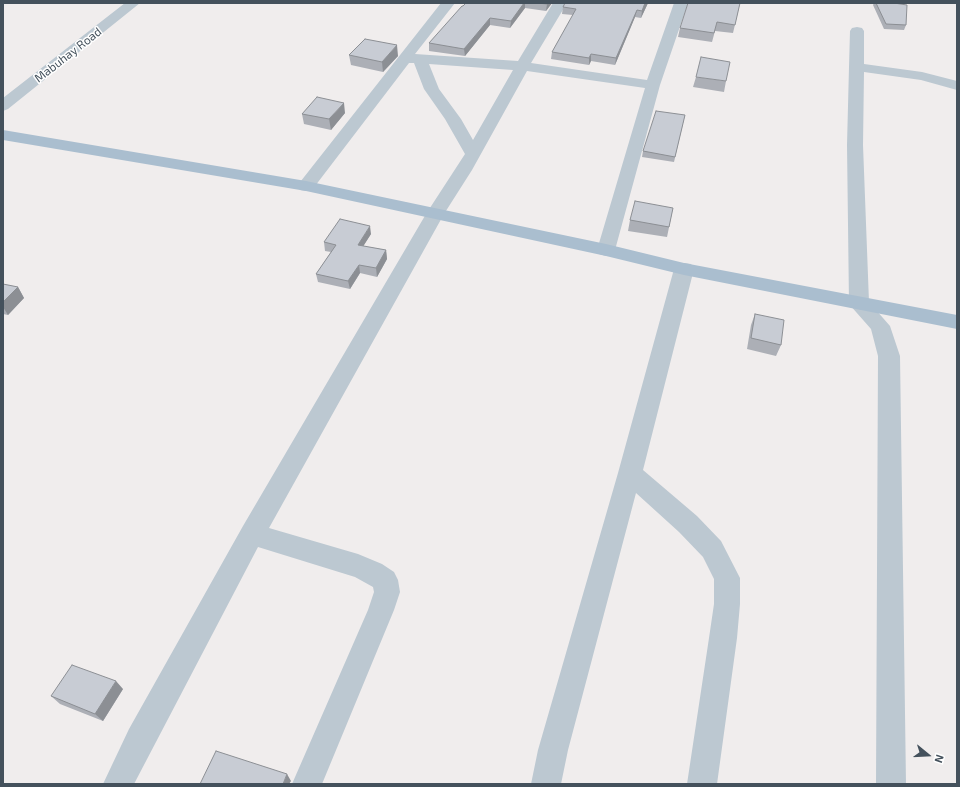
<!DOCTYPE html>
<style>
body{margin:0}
#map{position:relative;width:960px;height:787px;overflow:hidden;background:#f0eded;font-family:"Exo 2",sans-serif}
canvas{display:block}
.frame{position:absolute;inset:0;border:4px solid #44515c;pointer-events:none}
.north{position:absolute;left:908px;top:735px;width:40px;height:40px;-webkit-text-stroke:3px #fff;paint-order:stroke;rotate:108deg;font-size:11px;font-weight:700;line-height:16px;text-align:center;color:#44515c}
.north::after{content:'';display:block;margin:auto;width:14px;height:18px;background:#44515c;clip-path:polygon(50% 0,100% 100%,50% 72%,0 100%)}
</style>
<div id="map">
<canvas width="960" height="787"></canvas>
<div class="frame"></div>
<div class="north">N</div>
</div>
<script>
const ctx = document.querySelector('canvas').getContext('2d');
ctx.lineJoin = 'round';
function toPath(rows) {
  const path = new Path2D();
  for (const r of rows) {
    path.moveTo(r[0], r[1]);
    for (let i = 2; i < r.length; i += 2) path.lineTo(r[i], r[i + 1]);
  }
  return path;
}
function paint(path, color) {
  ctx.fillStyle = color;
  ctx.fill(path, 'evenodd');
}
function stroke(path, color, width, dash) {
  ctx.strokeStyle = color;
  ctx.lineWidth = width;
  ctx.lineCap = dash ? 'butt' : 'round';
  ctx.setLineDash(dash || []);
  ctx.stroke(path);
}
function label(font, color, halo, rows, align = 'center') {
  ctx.font = font + ' "Exo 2",sans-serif';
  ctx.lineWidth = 3;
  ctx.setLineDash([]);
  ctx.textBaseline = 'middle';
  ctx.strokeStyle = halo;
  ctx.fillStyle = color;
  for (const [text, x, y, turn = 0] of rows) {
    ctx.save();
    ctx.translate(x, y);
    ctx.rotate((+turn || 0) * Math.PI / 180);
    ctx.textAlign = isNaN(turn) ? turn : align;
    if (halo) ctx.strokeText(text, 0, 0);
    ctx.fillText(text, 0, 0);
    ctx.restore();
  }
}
const minor = toPath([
 [125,3,140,3,8,109,3,111,3,98,125,3],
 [441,3,455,3,415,54,518,61,553,3,567,3,531,63,647,80,674,3,688,3,660,85,615,250,613,254,606,256,599,254,597,250,645,88,527,71,472,170,444,214,269,528,358,554,382,564,394,572,398,580,400,592,394,610,322,784,292,784,368,610,374,592,373,587,355,577,258,547,134,784,103,784,129,729,243,526,426,214,465,154,445,119,424,89,414,63,409,63,312,190,306,191,300,190,297,186,441,3],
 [429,64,513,70,473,140,461,119,439,89,429,64],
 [857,27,862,28,864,31,864,64,922,72,957,81,957,90,921,80,864,72,863,145,869,302,890,326,900,356,906,784,876,784,878,356,871,329,849,304,847,145,849,67,850,31,852,28,857,27],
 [684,263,691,264,694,269,643,470,697,516,721,541,740,578,740,604,737,638,717,784,687,784,709,638,714,604,714,579,703,557,679,532,636,493,568,750,561,784,531,784,538,750,618,473,674,269,677,264,684,263]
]);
const major = toPath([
 [3,130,306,181,606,244,684,263,957,315,957,329,684,275,606,256,306,191,3,140,3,130]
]);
const wall = toPath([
 [466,3,552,3,546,11,525,8,510,28,490,25,465,56,429,51,429,43],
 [565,3,648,3,641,18,635,17,615,65,591,61,589,65,551,59,552,52,573,15,562,14,563,7],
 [740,3,733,33,715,31,712,42,678,37,680,28],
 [874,3,894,3,906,25,904,30,884,29,873,5],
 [349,55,398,56,383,72,351,65],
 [696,77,726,81,724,92,693,87],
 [345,113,331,130,304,124,302,114],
 [685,115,674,162,642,157,643,151],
 [673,208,667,237,628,231,630,220],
 [371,234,363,246,386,250,387,259,377,277,360,273,350,289,318,282,316,274,331,252,325,251,324,242],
 [3,284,18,287,24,298,8,315,3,314],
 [755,314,781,345,776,356,747,349,751,325],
 [123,689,103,721,60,704,51,696]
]);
const shadedWall = toPath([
 [524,3,525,3,525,8,510,28,511,21],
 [548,3,552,3,546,11,547,4],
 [645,3,648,3,641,18,642,11],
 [637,10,635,17,615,65,616,58],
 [490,18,490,25,465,56,464,49],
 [397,45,398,56,383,72,382,62],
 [591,54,591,61,589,65,589,58],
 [344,103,345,113,331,130,329,119],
 [370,226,371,234,359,253,358,245],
 [386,250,387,259,377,277,376,268],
 [359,265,360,273,350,289,348,281],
 [18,287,24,298,8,315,3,307,3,302],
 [116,681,123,689,103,721,95,714],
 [287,774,291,781,289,784,283,784]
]);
const building = toPath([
 [466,3,524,3,511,21,490,18,464,49,429,43,462,6,463,6,466,3],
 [537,3,548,3,547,4,537,3],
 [565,3,645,3,642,11,637,10,616,58,591,54,589,58,552,52,576,9,563,7,565,3],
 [688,3,740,3,735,25,717,22,714,33,680,28,688,3],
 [876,3,894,3,907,5,906,25,886,24,876,3],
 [365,39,397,45,382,62,349,55,365,39],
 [701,57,730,62,726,81,696,77,701,57],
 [317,97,344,103,329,119,302,114,317,97],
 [656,111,685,115,675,157,643,151,656,111],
 [635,201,673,208,669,227,630,220,635,201],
 [340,219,370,226,358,245,386,250,376,268,359,265,348,281,316,274,336,245,324,242,340,219],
 [3,284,18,287,3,302,3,284],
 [755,314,784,320,781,345,751,338,755,314],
 [72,665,116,681,95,714,51,696,72,665],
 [216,751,287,774,283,784,200,784,216,751]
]);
const farStreetnames = [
 ["Mabuhay Road",68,55,-38]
];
paint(minor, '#bcc8d1');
paint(major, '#aabecf');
paint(wall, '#acafb6');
paint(shadedWall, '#8c8f94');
paint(building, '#c8ccd4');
stroke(building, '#8c8f94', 1);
label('12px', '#44515c', '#fff', farStreetnames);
</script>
